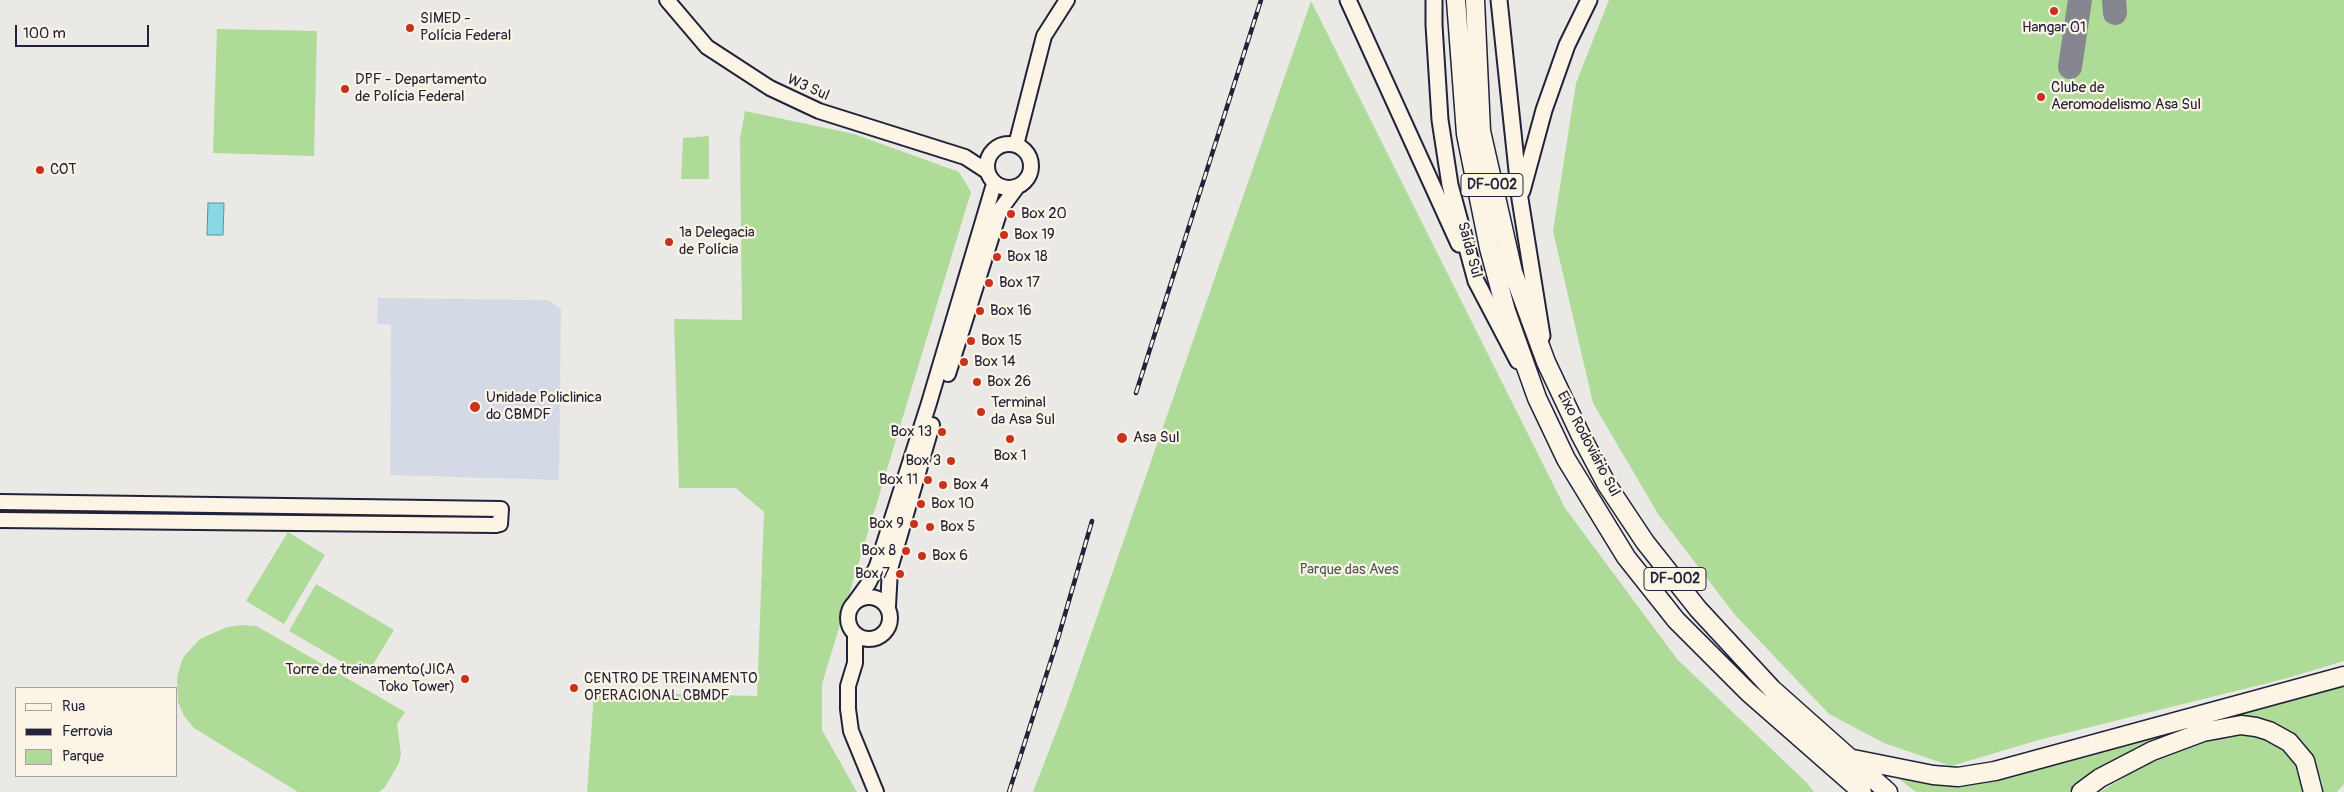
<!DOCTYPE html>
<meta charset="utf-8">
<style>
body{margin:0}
#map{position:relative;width:2344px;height:792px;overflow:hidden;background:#eae9e5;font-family:Pangolin,sans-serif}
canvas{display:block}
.legend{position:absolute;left:15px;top:687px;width:162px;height:90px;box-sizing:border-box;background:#fcf5e5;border:1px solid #a5a1a1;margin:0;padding:6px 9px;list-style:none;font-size:15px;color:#22223b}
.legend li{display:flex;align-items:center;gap:10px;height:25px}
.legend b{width:25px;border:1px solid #a5a1a1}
.scale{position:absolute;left:15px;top:25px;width:134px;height:22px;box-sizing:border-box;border:2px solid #22223b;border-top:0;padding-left:6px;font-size:15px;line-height:18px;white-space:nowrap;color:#22223b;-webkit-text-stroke:4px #fcf5e5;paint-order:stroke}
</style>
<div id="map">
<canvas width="2344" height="792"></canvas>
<ul class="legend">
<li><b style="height:6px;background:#fcf5e5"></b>Rua</li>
<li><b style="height:6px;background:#22223b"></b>Ferrovia</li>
<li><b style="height:14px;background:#afdb99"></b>Parque</li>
</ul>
<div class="scale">100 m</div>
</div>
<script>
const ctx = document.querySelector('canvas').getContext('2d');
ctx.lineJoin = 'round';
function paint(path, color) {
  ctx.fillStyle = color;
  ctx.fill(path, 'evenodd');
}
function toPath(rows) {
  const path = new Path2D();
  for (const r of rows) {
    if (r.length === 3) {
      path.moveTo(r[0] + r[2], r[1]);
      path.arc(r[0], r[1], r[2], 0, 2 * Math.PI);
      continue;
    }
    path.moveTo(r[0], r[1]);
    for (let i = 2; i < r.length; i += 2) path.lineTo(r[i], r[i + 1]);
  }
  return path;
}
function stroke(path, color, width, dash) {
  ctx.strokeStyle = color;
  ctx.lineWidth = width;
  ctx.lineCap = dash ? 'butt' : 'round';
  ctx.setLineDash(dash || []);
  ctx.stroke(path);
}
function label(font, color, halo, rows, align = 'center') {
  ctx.font = font + ' Pangolin,sans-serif';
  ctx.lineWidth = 4.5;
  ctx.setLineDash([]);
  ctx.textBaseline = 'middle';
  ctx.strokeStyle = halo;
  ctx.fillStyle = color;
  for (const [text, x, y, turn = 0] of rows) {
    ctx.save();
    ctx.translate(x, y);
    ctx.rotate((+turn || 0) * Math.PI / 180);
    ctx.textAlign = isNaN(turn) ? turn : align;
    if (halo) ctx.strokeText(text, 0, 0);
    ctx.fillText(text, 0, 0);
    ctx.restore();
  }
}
const built = toPath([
 [378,298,548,300,561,309,559,480,390,475,391,325,377,324]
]);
const green = toPath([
 [1609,0,2344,0,2344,661,2284,679,2042,739,1951,766,1884,743,1829,714,1735,615,1658,514,1593,403,1553,231,1576,83],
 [1311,1,1565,508,1677,659,1807,783,1814,792,1033,792,1065,709],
 [217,29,317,31,314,156,213,153],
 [745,111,854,134,959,172,971,192,822,684,822,730,857,792,587,792,594,692,757,696,764,512,736,488,679,488,674,319,742,320,740,138],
 [709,136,709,179,681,179,683,138],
 [288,532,325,555,284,624,246,601],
 [316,584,394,630,366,676,289,631],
 [241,625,256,626,267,632,405,712,397,724,401,754,399,763,385,787,379,792,298,792,194,728,184,716,178,702,177,678,181,663,184,656,200,639,227,627],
 [2344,684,2344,784,2337,792,2323,792,2322,782,2313,758,2297,738,2276,723,2251,716,2225,717],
 [2184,729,2090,776,2069,792,1916,792,1898,778,1937,784,2033,768],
 [2236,734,2258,736,2277,744,2293,758,2303,776,2306,792,2100,792,2139,768,2174,750,2213,738]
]);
const water = toPath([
 [208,203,224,203,223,235,207,235,208,203]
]);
const taxiway = toPath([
 [2114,0,2115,13],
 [2070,67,2080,0]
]);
const secondary = toPath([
 [667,0,707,47,770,88,819,111,965,157,985,170],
 [1009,166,22],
 [1016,145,1044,36,1067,0],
 [948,374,1000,210,1017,187],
 [0,502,501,509,500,524,496,525,0,520],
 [869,618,21],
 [855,602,868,584,877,566,929,403,994,184],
 [888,606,890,569,932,425],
 [855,634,855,663,848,686,848,709,851,731,876,792]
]);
const primary = toPath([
 [1348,0,1459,244],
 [1434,0,1434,25,1440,120,1450,185,1476,281,1518,361],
 [1499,0,1520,199,1542,336],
 [1522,191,1544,110,1567,45,1589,0]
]);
const highway = toPath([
 [1456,0,1466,134,1489,248,1506,311,1537,398,1566,459,1626,557,1676,620,1748,692,1862,792],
 [1475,0,1481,131,1513,272,1546,362,1580,434,1607,485,1645,542,1698,609,1772,689,1888,792],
 [1853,759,1933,775,1958,777,1995,771,2344,676],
 [2081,792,2100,778,2152,751,2203,732,2241,725,2256,727,2269,731,2289,742,2305,761,2313,792]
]);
const rail = toPath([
 [1136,393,1261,0],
 [1009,792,1059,635,1092,521]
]);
const markers = [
 [2054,11,5,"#c8321e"],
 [410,28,5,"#c8321e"],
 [345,89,5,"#c8321e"],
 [2041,97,5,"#c8321e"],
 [40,170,5,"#c8321e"],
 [1011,214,5,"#c8321e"],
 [1004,235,5,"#c8321e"],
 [669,242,5,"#c8321e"],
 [997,257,5,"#c8321e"],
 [989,283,5,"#c8321e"],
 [980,311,5,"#c8321e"],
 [971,341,5,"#c8321e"],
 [964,362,5,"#c8321e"],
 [977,382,5,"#c8321e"],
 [475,407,6,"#c8321e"],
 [981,412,5,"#c8321e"],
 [942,432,5,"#c8321e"],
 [1122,438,6,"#c8321e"],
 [1010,439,5,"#c8321e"],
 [951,461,5,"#c8321e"],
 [928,480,5,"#c8321e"],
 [943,485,5,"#c8321e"],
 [921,504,5,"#c8321e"],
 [914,524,5,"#c8321e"],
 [930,527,5,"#c8321e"],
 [906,551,5,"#c8321e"],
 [922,556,5,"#c8321e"],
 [900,574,5,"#c8321e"],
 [465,679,5,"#c8321e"],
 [574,688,5,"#c8321e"]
];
const shields = [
 [1492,185,62],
 [1675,579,62]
];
const shieldNames = [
 ["DF-002",1492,185],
 ["DF-002",1675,579]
];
const poiNames = [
 ["SIMED -",420,19],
 ["Polícia Federal",420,36],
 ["Hangar 01",2054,28,"center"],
 ["DPF - Departamento",355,80],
 ["de Polícia Federal",355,97],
 ["Clube de",2051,88],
 ["Aeromodelismo Asa Sul",2051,105],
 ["COT",50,170],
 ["Box 20",1021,214],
 ["1ª Delegacia",679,233],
 ["de Polícia",679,250],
 ["Box 19",1014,235],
 ["Box 18",1007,257],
 ["Box 17",999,283],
 ["Box 16",990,311],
 ["Box 15",981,341],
 ["Box 14",974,362],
 ["Box 26",987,382],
 ["Unidade Policlinica",486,398],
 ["do CBMDF",486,415],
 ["Terminal",991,403],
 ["da Asa Sul",991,420],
 ["Box 13",932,432,"right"],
 ["Asa Sul",1133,438],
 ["Box 1",1010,456,"center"],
 ["Box 3",941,461,"right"],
 ["Box 11",918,480,"right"],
 ["Box 4",953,485],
 ["Box 10",931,504],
 ["Box 9",904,524,"right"],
 ["Box 5",940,527],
 ["Box 8",896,551,"right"],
 ["Box 6",932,556],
 ["Box 7",890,574,"right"],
 ["Torre de treinamento(JICA",455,670,"right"],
 ["Toko Tower)",455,687,"right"],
 ["CENTRO DE TREINAMENTO",584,679],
 ["OPERACIONAL CBMDF",584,696]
];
const streetNames = [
 ["W3 Sul",808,88,24],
 ["Saída Sul",1469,250,75],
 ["Eixo Rodoviário Sul",1588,444,62]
];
const parkNames = [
 ["Parque das Aves",1349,570]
];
paint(built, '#d4dae5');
paint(green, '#afdb99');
paint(water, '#88d7e5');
stroke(water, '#5f8fa1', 1);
stroke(taxiway, '#868690', 24);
stroke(secondary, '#22223b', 18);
stroke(primary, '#22223b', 19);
stroke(highway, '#22223b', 21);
stroke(secondary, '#fcf5e5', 14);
stroke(primary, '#fcf5e5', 15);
stroke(highway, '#fcf5e5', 18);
stroke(rail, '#22223b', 4.5);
stroke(rail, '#fcf5e5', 2.5, [8]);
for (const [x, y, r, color] of markers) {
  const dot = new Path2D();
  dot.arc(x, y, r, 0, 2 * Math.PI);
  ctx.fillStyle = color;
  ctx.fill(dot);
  stroke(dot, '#fcf5e5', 2);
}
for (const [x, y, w] of shields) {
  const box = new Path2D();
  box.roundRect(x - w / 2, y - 11.5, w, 23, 4);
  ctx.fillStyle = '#fcf5e5';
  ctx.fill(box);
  stroke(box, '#22223b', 1);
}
label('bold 14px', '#22223b', null, shieldNames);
label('15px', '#22223b', '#fcf5e5', poiNames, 'left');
label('15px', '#22223b', '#fcf5e5', streetNames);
label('15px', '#4c5a57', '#fcf5e5', parkNames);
</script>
